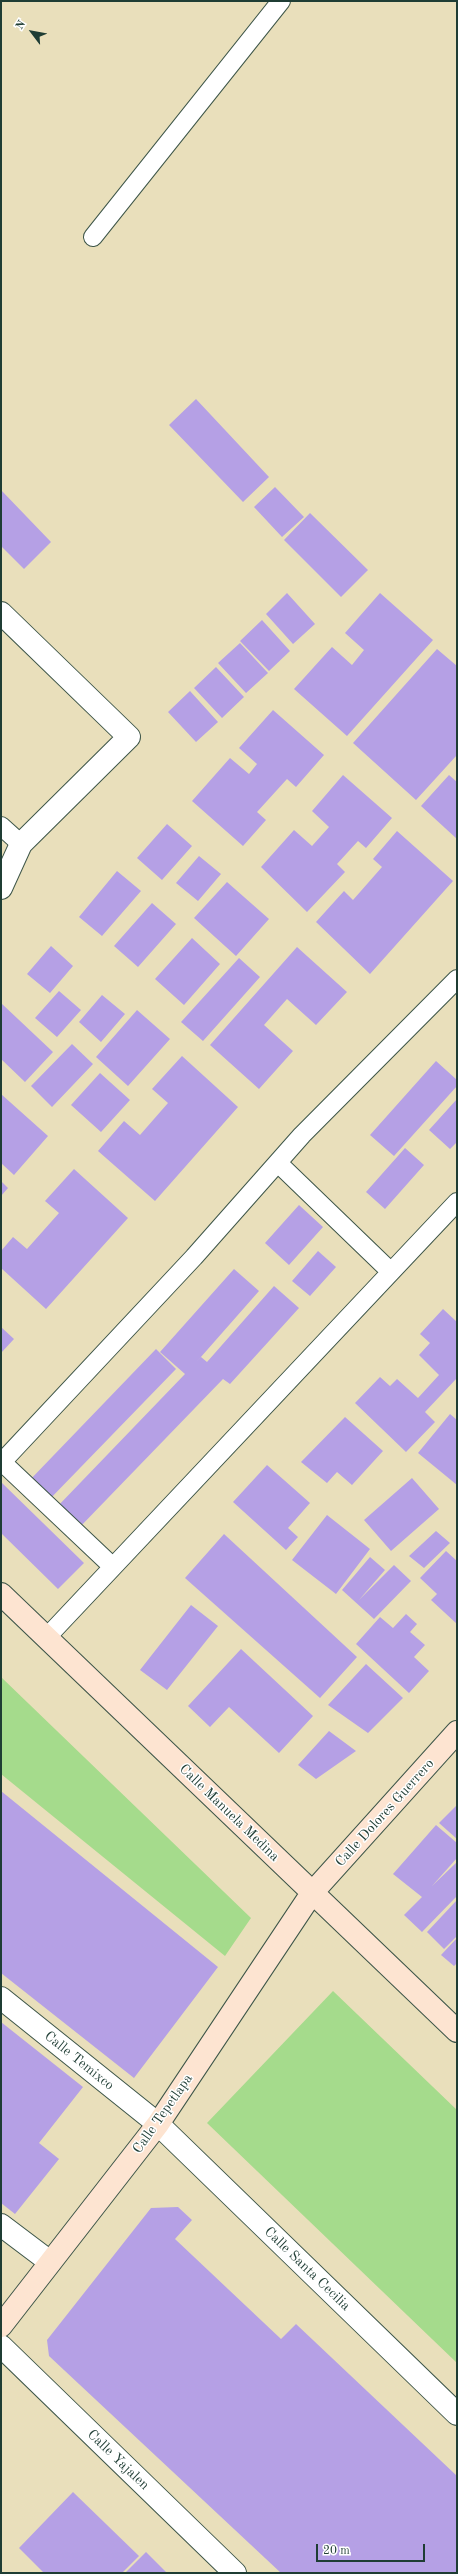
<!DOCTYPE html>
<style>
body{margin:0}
#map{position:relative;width:458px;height:2574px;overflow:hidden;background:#e9dfbb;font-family:"Old Standard TT",serif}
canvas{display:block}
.frame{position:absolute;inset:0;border:2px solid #1f3d34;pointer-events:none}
.north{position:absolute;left:12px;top:12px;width:40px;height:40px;-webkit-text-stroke:3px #fff;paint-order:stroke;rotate:302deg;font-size:11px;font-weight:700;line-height:16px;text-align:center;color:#1f3d34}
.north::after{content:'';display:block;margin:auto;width:14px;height:18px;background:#1f3d34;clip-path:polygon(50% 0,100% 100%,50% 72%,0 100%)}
.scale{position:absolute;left:316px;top:2544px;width:109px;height:18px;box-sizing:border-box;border:2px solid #1f3d34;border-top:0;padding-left:5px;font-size:12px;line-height:14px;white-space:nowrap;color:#1f3d34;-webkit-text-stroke:3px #fff;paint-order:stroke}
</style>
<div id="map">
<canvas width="458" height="2574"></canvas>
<div class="frame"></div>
<div class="north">N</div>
<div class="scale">20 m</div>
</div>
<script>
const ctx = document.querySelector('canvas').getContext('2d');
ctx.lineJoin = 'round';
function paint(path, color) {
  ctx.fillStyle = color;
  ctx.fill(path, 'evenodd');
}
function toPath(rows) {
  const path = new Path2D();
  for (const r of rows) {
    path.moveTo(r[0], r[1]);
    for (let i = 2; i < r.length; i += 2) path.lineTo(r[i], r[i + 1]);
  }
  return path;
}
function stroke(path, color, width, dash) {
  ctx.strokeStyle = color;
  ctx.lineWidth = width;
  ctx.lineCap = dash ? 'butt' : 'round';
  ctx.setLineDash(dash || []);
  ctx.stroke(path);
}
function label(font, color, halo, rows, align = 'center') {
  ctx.font = font + ' "Old Standard TT",serif';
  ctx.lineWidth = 3;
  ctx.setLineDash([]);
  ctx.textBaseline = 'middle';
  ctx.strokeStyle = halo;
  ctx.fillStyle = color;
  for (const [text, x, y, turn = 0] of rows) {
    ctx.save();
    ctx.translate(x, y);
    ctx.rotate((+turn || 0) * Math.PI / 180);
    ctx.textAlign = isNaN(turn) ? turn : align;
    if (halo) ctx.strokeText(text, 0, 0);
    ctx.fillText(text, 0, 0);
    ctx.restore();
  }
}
const green = toPath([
 [1,1677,251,1918,225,1956,1,1774],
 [333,1991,457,2110,457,2363,207,2123]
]);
const building = toPath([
 [196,399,269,477,243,502,169,425],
 [275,487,304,517,282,537,254,507],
 [1,490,51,542,24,569,1,546],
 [310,513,368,570,341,597,284,540],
 [287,593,315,624,293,644,266,614],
 [380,593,433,640,347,736,294,689,332,647,352,665,364,650,345,633],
 [262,620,290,651,269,671,240,641],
 [240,643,268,673,246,693,218,663],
 [437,649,457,666,457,755,416,800,353,743],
 [216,667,244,697,222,718,194,688],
 [190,691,218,722,196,742,168,712],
 [273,710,324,755,296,787,287,779,257,812,266,820,243,846,192,801,230,758,249,774,257,764,239,748],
 [343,775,392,818,366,848,358,841,337,864,345,872,307,912,261,867,294,830,312,846,329,827,312,811],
 [449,775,457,782,457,839,421,806],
 [167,824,192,846,162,880,137,858],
 [397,831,453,881,370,974,316,922,344,891,353,900,382,867,373,859],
 [199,856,221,874,198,901,176,883],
 [117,871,141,891,102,936,79,917],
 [227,882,269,919,236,956,194,918],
 [152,903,176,924,138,967,114,946],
 [192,938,220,964,184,1005,155,979],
 [51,946,73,966,50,993,27,974],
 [297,947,347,992,316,1025,287,999,264,1025,293,1051,259,1089,210,1045],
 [239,958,260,977,203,1041,181,1022],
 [59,991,81,1010,57,1037,35,1018],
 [102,995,125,1014,101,1042,79,1022],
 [1,1003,53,1052,25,1082,1,1059],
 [137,1010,170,1039,128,1086,96,1057],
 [72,1044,93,1064,52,1107,31,1086],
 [182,1056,238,1107,155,1201,98,1151,124,1121,140,1135,168,1103,152,1089],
 [436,1061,457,1080,457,1086,394,1156,370,1135],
 [100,1073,130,1100,101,1132,71,1105],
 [1,1094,48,1136,14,1175,1,1163],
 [457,1099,457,1142,450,1149,429,1130],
 [405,1148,424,1165,385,1209,366,1192],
 [74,1169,128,1218,46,1309,1,1268,1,1251,13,1237,27,1249,59,1213,45,1201],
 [1,1181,8,1188,1,1196],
 [299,1205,323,1227,289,1265,265,1243],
 [318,1251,336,1267,310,1296,292,1281],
 [234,1269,259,1291,193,1366,201,1357,207,1362,274,1286,299,1308,230,1384,223,1379,78,1529,56,1508,185,1374,160,1352],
 [443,1309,457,1322,457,1378,425,1412,435,1422,406,1452,355,1403,380,1377,390,1386,397,1379,418,1398,439,1375,419,1355,430,1343,420,1334],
 [1,1327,14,1339,1,1353],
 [156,1349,176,1369,47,1502,27,1483],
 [450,1414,457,1420,457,1485,418,1453],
 [345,1417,383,1451,352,1485,337,1472,327,1483,301,1462],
 [267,1465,310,1503,288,1528,298,1537,286,1550,233,1502],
 [412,1478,439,1509,391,1551,364,1520],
 [1,1482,84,1563,58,1589,1,1533],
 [327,1515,370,1549,336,1594,292,1560],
 [436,1531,450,1543,424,1568,409,1556],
 [224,1534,357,1657,320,1698,185,1578],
 [446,1551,457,1561,457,1624,431,1600,437,1594,420,1578],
 [370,1557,385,1570,359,1600,394,1565,411,1581,374,1619,342,1590],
 [191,1605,218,1626,167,1690,140,1670],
 [406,1614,417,1624,410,1632,425,1645,414,1657,429,1671,409,1693,356,1644,380,1617,393,1628],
 [241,1649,313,1716,279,1753,229,1707,210,1727,188,1706],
 [366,1664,403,1698,368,1733,328,1705],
 [329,1731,356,1751,316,1779,298,1765],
 [1,1791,218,1967,134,2078,1,1973],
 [457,1805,457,1839,439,1823],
 [436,1825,457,1843,457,1858,432,1886,457,1862,457,1896,422,1932,404,1915,422,1897,393,1874],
 [457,1900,457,1936,444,1949,427,1932],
 [457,1938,457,1963,454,1966,441,1955],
 [1,2022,83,2087,39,2143,59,2159,15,2214,1,2203],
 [178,2207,192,2220,175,2239,281,2339,296,2324,457,2476,457,2573,281,2573,49,2356,47,2340,151,2208],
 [73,2492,139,2556,122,2573,44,2573,19,2548],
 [146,2552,167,2573,125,2573]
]);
const lane = toPath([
 [93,237,281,1],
 [1,826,21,844],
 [278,1163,391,1272],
 [113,1567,2,1462,194,1257,302,1135,457,979],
 [47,1637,457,1202]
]);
const street = toPath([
 [1,613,129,737,21,844,1,888],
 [1,1998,158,2124,457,2414],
 [1,2225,50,2262],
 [1,2346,235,2573]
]);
const secondary = toPath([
 [1,1594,457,2031],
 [1,2326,158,2124,312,1893,457,1732]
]);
const streetNames = [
 ["Calle Manuela Medina",229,1813,44],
 ["Calle Dolores Guerrero",385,1813,-48],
 ["Calle Temixco",79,2061,39],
 ["Calle Tepetlapa",163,2114,-55],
 ["Calle Santa Cecilia",307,2269,44],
 ["Calle Yajalen",118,2460,44]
];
paint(green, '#a5db8c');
paint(building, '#b5a0e5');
stroke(lane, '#3d5548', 20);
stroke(street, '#3d5548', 24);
stroke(secondary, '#3d5548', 24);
stroke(lane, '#fff', 18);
stroke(street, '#fff', 22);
stroke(secondary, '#fde4d1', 22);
label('14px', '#1f3d34', '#fff', streetNames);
</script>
